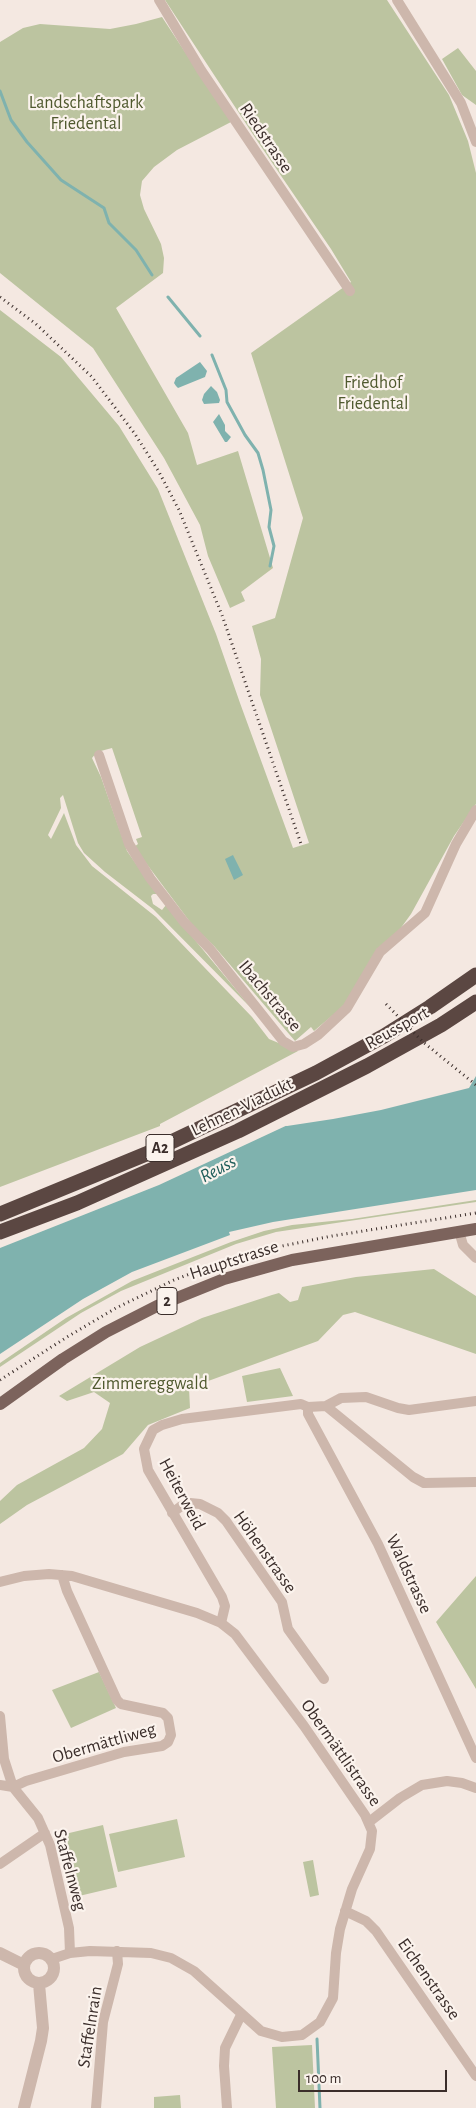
<!DOCTYPE html>
<meta charset="utf-8">
<style>
body{margin:0}
#map{position:relative;width:476px;height:2108px;overflow:hidden;background:#f4e8e1;font-family:"Alegreya Sans",sans-serif}
canvas{display:block}
.scale{position:absolute;left:298px;top:2070px;width:149px;height:22px;box-sizing:border-box;border:2px solid #3b2e2b;border-top:0;padding-left:6px;font-size:15px;line-height:18px;white-space:nowrap;color:#3b2e2b;-webkit-text-stroke:4px #fbf3ed;paint-order:stroke}
</style>
<div id="map">
<canvas width="476" height="2108"></canvas>
<div class="scale">100 m</div>
</div>
<script>
const ctx = document.querySelector('canvas').getContext('2d');
ctx.lineJoin = 'round';
function paint(path, color) {
  ctx.fillStyle = color;
  ctx.fill(path, 'evenodd');
}
function toPath(rows) {
  const path = new Path2D();
  for (const r of rows) {
    if (r.length === 3) {
      path.moveTo(r[0] + r[2], r[1]);
      path.arc(r[0], r[1], r[2], 0, 2 * Math.PI);
      continue;
    }
    path.moveTo(r[0], r[1]);
    for (let i = 2; i < r.length; i += 2) path.lineTo(r[i], r[i + 1]);
  }
  return path;
}
function stroke(path, color, width, dash) {
  ctx.strokeStyle = color;
  ctx.lineWidth = width;
  ctx.lineCap = dash ? 'butt' : 'round';
  ctx.setLineDash(dash || []);
  ctx.stroke(path);
}
function label(font, color, halo, rows, align = 'center') {
  ctx.font = font + ' "Alegreya Sans",sans-serif';
  ctx.lineWidth = 4.5;
  ctx.setLineDash([]);
  ctx.textBaseline = 'middle';
  ctx.strokeStyle = halo;
  ctx.fillStyle = color;
  for (const [text, x, y, turn = 0] of rows) {
    ctx.save();
    ctx.translate(x, y);
    ctx.rotate((+turn || 0) * Math.PI / 180);
    ctx.textAlign = isNaN(turn) ? turn : align;
    if (halo) ctx.strokeText(text, 0, 0);
    ctx.fillText(text, 0, 0);
    ctx.restore();
  }
}
const green = toPath([
 [165,0,387,0,449,95,468,141,476,173,476,804,454,836,411,914,346,1004,314,1031,311,1027,295,1041,214,946,193,926,134,847,138,844,136,839,142,837,112,748,97,752,92,758,101,777,127,851,157,894,153,894,151,896,153,904,162,910,166,905,252,1009,153,909,105,872,84,853,78,843,63,795,60,798,61,808,48,835,51,839,64,813,76,845,92,866,156,917,252,1017,269,1039,298,1051,160,1124,160,1126,0,1187,0,310,61,357,119,426,158,489,216,634,240,703,293,848,309,843,260,695,261,659,252,626,275,618,303,518,251,353,351,282,331,249,258,142],
 [162,17,231,122,177,150,154,167,142,181,140,195,144,209,161,244,164,258,163,273,116,308,188,433,197,465,238,451,273,568,241,592,245,601,230,608,208,556,200,525,164,458,93,348,0,273,0,42,23,28,40,24,110,29,136,24],
 [458,48,476,71,476,105,462,95,442,59],
 [476,1200,476,1202,276,1232,236,1244,121,1291,81,1313,0,1367,0,1363,66,1318,132,1281,231,1242,264,1231,292,1225,352,1219],
 [434,1269,476,1296,476,1354,355,1312,343,1315,318,1341,189,1388,190,1408,148,1425,123,1454,27,1505,0,1524,0,1501,17,1485,84,1448,102,1429,110,1403,94,1392,67,1401,59,1396,140,1347,202,1318,272,1295,279,1293,290,1302,298,1300,302,1287,356,1277],
 [280,1368,293,1396,247,1402,242,1376],
 [476,1576,476,1689,436,1622],
 [99,1672,116,1708,71,1728,52,1690],
 [177,1819,185,1857,118,1872,109,1834],
 [103,1825,117,1887,79,1896,65,1834],
 [313,1860,319,1895,310,1897,303,1862],
 [312,2045,315,2108,276,2108,272,2047],
 [180,2095,181,2108,154,2108,154,2097]
]);
const water = toPath([
 [200,362,207,371,205,377,178,388,176,386,174,383,176,378],
 [211,386,217,392,220,400,219,403,204,404,202,400,204,394],
 [219,414,225,425,225,431,231,437,227,442,225,442,213,422],
 [233,855,243,875,234,880,225,859],
 [476,1076,476,1190,273,1222,229,1232,230,1235,132,1272,83,1299,0,1354,0,1213,247,1118,287,1126,333,1119,381,1110,469,1088]
]);
const pier = toPath([
 [247,1115,287,1124,292,1123,159,1185,0,1248,0,1211,113,1158]
]);
const stream = toPath([
 [0,91,11,120,27,142,61,180,104,208,109,223,136,250,152,275],
 [168,297,200,336],
 [212,355,226,390,227,402,245,435,258,453,263,470,271,510,269,527,274,546,270,566],
 [317,2039,320,2108]
]);
const minor = toPath([
 [159,0,201,70,350,291],
 [397,0,461,103,476,142],
 [99,755,129,844,150,878,184,922,210,949,283,1041,293,1047,304,1044,318,1035,347,1008,380,952,425,913,456,844,476,810],
 [459,1231,463,1245,476,1258],
 [326,1406,413,1477,424,1483,476,1482],
 [308,1407,308,1414,378,1544,476,1758],
 [172,1513,180,1507,190,1503,200,1504,218,1513,226,1521,282,1602,288,1629,324,1679],
 [0,1582,24,1576,49,1574,72,1576,197,1613,221,1623,235,1634,304,1726,365,1815,372,1831,370,1849,352,1889,340,1929,336,1953,333,1998,320,2022,302,2035,282,2037,261,2031,194,1971,171,1958,151,1953,90,1951,70,1953,52,1959],
 [221,1623,225,1606,222,1597,148,1470,144,1449,153,1430,162,1425,182,1419,301,1404,308,1407,326,1406,341,1398,366,1397,398,1408,409,1410,476,1401],
 [0,1716,4,1759,13,1787,38,1818,50,1845,69,1928,70,1953],
 [0,1785,13,1787],
 [13,1787,26,1781,124,1752,162,1746,168,1742,171,1735,168,1718,163,1713,121,1704,117,1700,67,1591,62,1575],
 [369,1822,400,1798,422,1785,447,1781,462,1783,476,1788],
 [0,1864,45,1833],
 [345,1911,366,1921,376,1931,476,2076],
 [96,2108,103,2022,118,1964,117,1951],
 [227,2108,224,2066,225,2048,241,2015]
]);
const tertiary = toPath([
 [39,1968,15],
 [0,1953,24,1965],
 [24,2108,41,2041,43,2028,39,1984]
]);
const primary = toPath([
 [0,1404,63,1359,106,1332,157,1306,224,1279,292,1260,476,1229]
]);
const motorway = toPath([
 [0,1214,146,1154,316,1073,384,1036,430,1007,476,975],
 [0,1232,77,1203,238,1131,367,1066,441,1025,476,1002]
]);
const rail = toPath([
 [0,297,36,324,92,377,135,434,159,472,179,510,222,615,301,844],
 [386,1004,423,1042,476,1085],
 [0,1380,67,1337,116,1308,174,1280,224,1261,277,1247,332,1236,476,1213]
]);
const shields = [
 [160,1148,28],
 [167,1301,20]
];
const shieldNames = [
 ["A2",160,1148],
 ["2",167,1301]
];
const parkNames = [
 ["Landschaftspark",86,103],
 ["Friedental",86,124],
 ["Friedhof",373,383],
 ["Friedental",373,404],
 ["Zimmereggwald",150,1384]
];
const streetNames = [
 ["Riedstrasse",266,138,56],
 ["Ibachstrasse",270,996,50],
 ["Reussport",397,1028,-29],
 ["Lehnen-Viadukt",242,1107,-26],
 ["Hauptstrasse",234,1260,-18],
 ["Heiterweid",182,1494,62],
 ["Höhenstrasse",265,1552,55],
 ["Waldstrasse",409,1574,65],
 ["Obermättliweg",104,1743,-16],
 ["Obermättlistrasse",341,1753,55],
 ["Staffelnweg",70,1870,75],
 ["Eichenstrasse",429,1979,55],
 ["Staffelnrain",90,2027,-81]
];
const waterNames = [
 ["Reuss",218,1169,-28]
];
paint(green, '#bcc4a0');
paint(water, '#7fb2ae');
paint(pier, '#f4e8e1');
stroke(stream, '#7fb2ae', 3);
stroke(minor, '#cdb7ac', 10);
stroke(tertiary, '#cdb7ac', 12);
stroke(primary, '#7c635c', 12);
stroke(motorway, '#5b4742', 15);
stroke(rail, '#3b2e2b', 3, [1, 4]);
for (const [x, y, w] of shields) {
  const box = new Path2D();
  box.roundRect(x - w / 2, y - 13.5, w, 27, 4);
  ctx.fillStyle = '#fbf3ed';
  ctx.fill(box);
  stroke(box, '#3b2e2b', 1);
}
label('bold 16px', '#3b2e2b', null, shieldNames);
label('18px', '#4f592e', '#fbf3ed', parkNames);
label('18px', '#3b2e2b', '#fbf3ed', streetNames);
label('italic 19px', '#1f5d5a', '#fbf3ed', waterNames);
</script>
